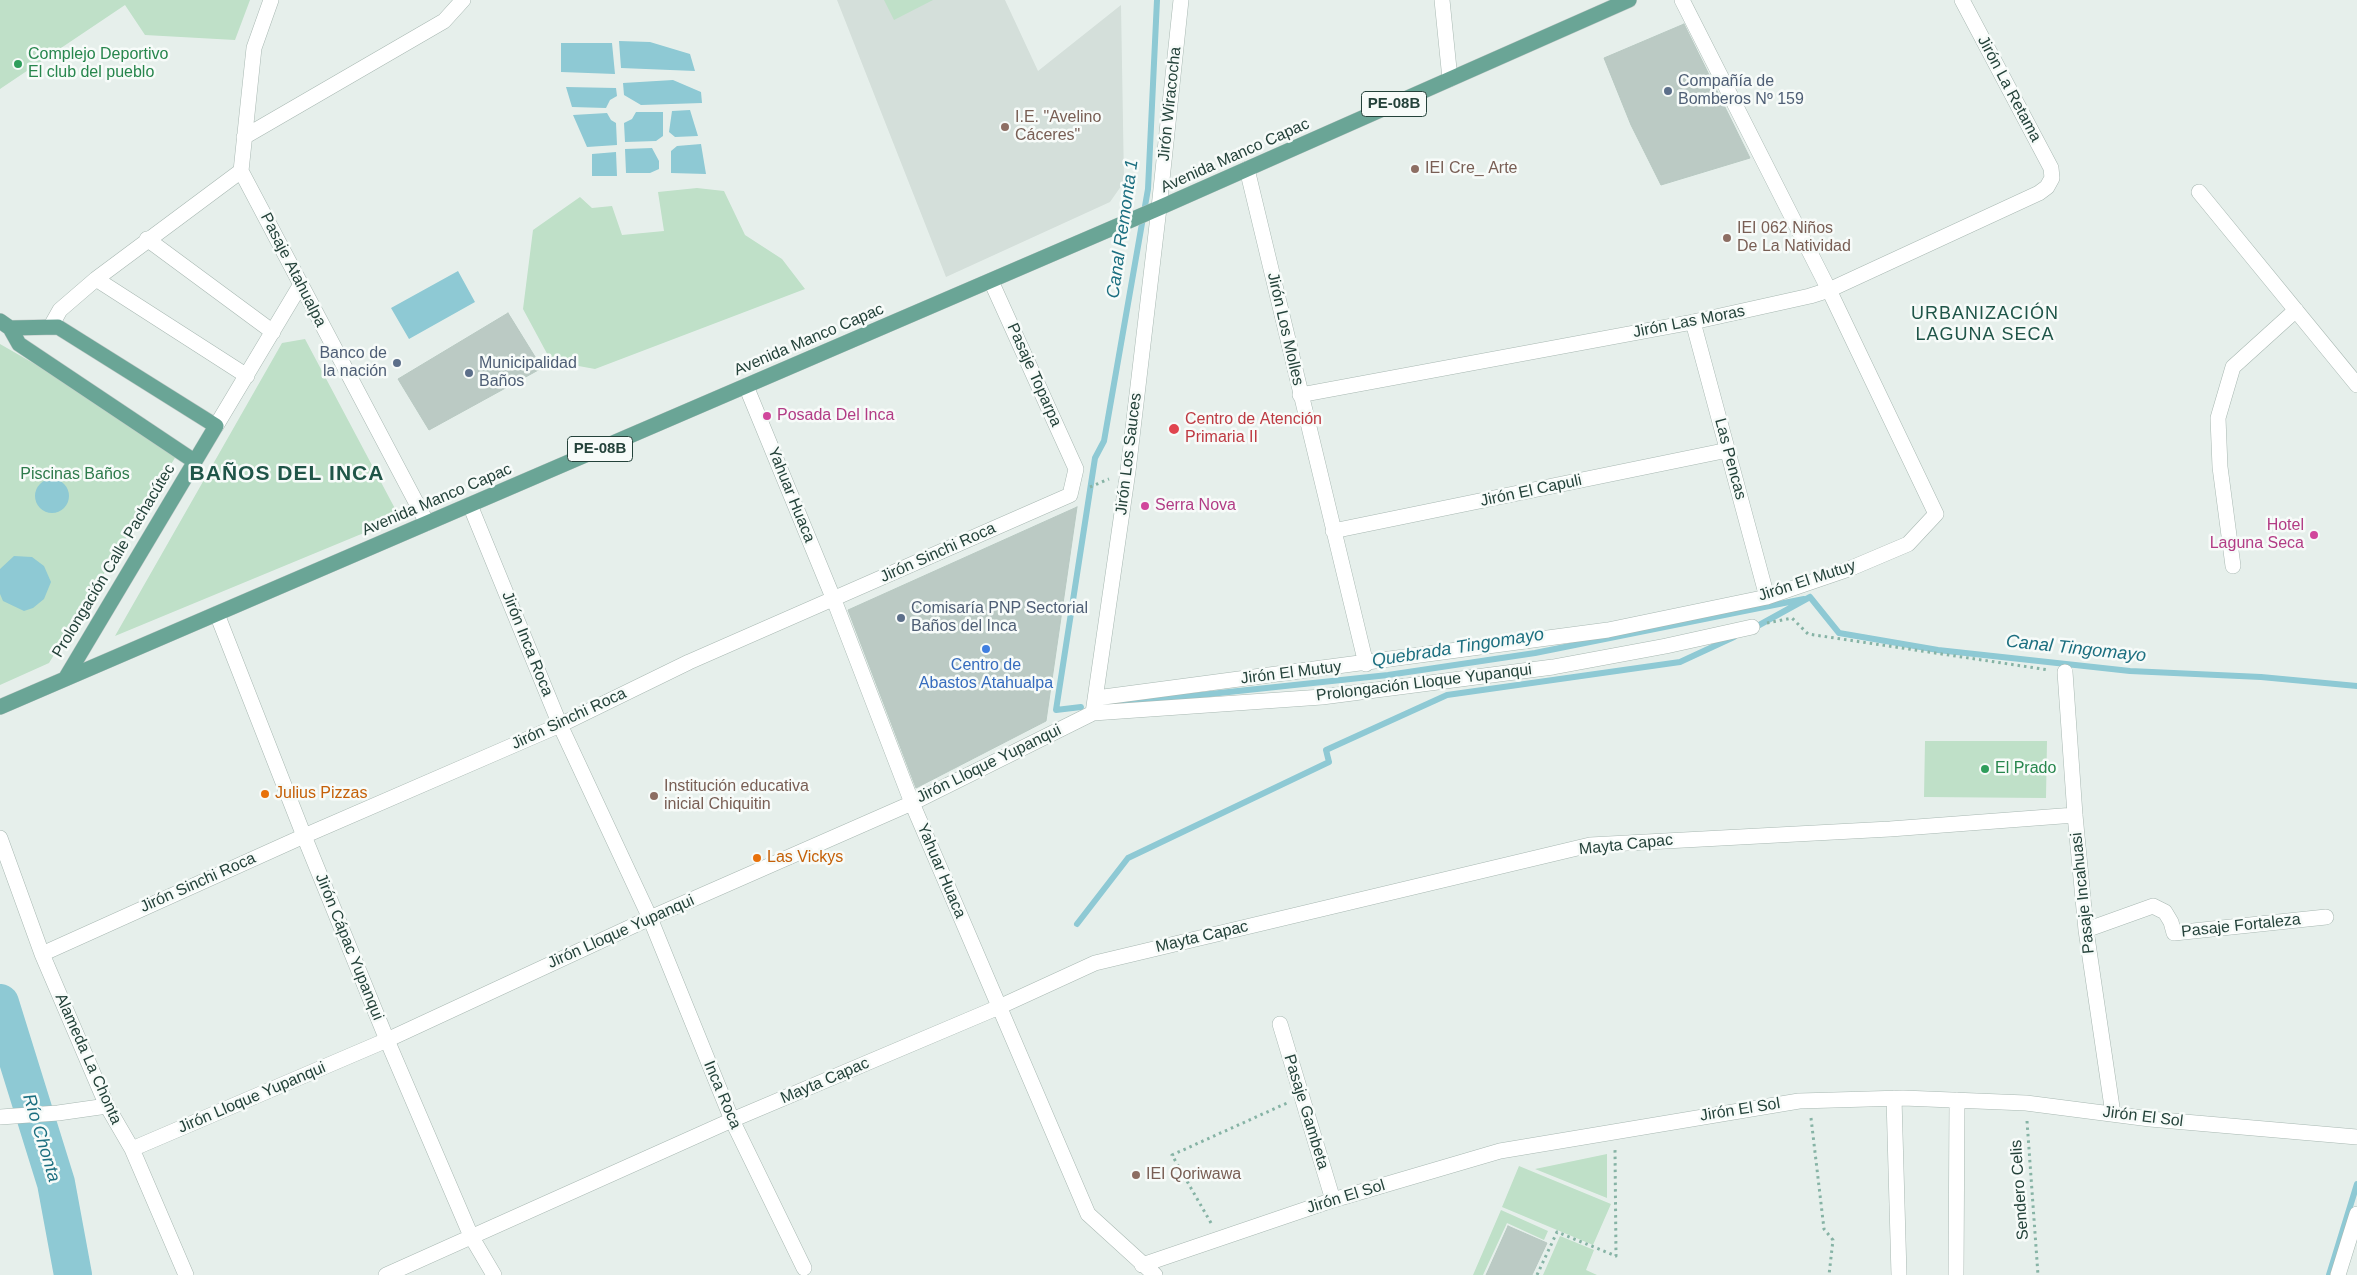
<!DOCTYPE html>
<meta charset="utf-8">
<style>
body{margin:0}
canvas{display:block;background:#e6efeb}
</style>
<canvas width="2357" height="1275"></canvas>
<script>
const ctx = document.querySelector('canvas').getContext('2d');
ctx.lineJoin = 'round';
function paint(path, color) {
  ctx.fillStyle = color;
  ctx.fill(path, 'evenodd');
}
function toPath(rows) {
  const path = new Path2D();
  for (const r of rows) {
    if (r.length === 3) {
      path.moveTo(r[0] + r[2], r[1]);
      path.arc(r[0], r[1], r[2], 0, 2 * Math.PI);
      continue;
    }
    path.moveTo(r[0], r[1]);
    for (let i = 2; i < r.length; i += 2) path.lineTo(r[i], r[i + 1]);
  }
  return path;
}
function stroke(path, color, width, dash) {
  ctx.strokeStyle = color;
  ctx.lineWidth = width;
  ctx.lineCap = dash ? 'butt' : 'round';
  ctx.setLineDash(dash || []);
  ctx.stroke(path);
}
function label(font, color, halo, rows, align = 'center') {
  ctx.font = font + ' Helvetica,sans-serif';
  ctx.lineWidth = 5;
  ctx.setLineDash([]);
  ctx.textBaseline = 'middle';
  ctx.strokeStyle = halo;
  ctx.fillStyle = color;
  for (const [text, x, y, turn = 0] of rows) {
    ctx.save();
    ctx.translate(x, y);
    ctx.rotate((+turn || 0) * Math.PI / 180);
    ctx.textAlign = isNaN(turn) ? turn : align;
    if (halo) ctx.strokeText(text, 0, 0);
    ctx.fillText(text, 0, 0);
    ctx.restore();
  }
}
const built = toPath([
 [837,0,1005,0,1038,71,1121,5,1124,182,1110,202,946,277]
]);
const green = toPath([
 [0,0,250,0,235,40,145,35,125,5,0,89],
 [884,0,933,0,894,20],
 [697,188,724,191,745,235,782,259,805,289,595,369,551,361,523,309,533,230,580,197,592,208,612,206,622,235,664,231,658,192],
 [305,339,400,518,115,636,282,343],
 [0,344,181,448,49,663,0,685],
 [1925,741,2047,741,2046,798,1924,797],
 [1607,1154,1607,1198,1535,1169],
 [1519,1166,1611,1204,1593,1245,1502,1207],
 [1501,1210,1548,1231,1544,1240,1507,1223,1483,1275,1473,1275],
 [1560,1236,1594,1250,1586,1270,1597,1275,1543,1275]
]);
const water = toPath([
 [619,41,650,42,690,54,695,71,621,68],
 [561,43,612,43,615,74,561,72],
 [673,80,701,92,702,103,641,105,624,95,623,83],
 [566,87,616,88,617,96,610,100,606,108,572,107],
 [690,110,698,136,675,137,669,132,672,111],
 [636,112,663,112,663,136,656,141,625,142,624,123,632,119],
 [607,113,611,120,616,123,617,145,587,147,573,115],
 [701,144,706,174,671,173,671,151,677,146],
 [652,148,659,161,659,169,650,173,626,173,625,149],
 [616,152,617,176,592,176,592,154],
 [458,271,475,302,409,339,391,308],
 [52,496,17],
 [14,556,32,557,44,566,51,582,44,599,33,608,24,611,3,601,0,594,0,569]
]);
const stream = toPath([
 [1810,597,1839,633,1938,650,2130,671,2261,677,2357,686],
 [1752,629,1810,597],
 [1107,705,1388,675,1535,653,1804,599],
 [1081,707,1056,710,1095,458,1104,441,1148,189,1157,0],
 [1077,924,1128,858,1329,762,1326,750,1447,695,1680,662,1734,637],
 [2329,1275,2357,1184]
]);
const river = toPath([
 [0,1003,56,1183,73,1275]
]);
const building = toPath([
 [1684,24,1750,158,1661,185,1631,125,1604,58,1684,24],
 [508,313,542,368,429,430,398,379,508,313],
 [1077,507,1046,721,916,788,848,610,1077,507],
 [1508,1226,1547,1243,1532,1275,1486,1275,1508,1226]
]);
const path = toPath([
 [1090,487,1109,479],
 [1767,623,1792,618,1808,634,2049,670],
 [1811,1118,1824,1229,1833,1240,1829,1275],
 [2027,1121,2038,1275],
 [1211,1223,1172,1155,1287,1103],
 [1537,1275,1557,1232,1616,1256,1615,1149]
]);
const minor = toPath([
 [271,0,254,48,241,171,427,523],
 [1442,0,1450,79],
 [244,137,444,21,463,0],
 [1247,169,1366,664],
 [2199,192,2357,385],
 [147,239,273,332],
 [96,279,247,376],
 [1693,322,1767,597],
 [51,326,60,310,96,279,241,171],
 [746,386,834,600,912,803,1088,1214,1155,1275],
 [1300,395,1693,322,1810,296,1829,290,2039,193,2047,187,2052,178,2051,168,1962,0],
 [216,426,301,284],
 [470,505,560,725,650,918,732,1120,804,1268],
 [1333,531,1728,450],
 [2233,566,2220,467,2218,418,2233,367,2296,310],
 [217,614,304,836,387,1040,471,1236,494,1275],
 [2065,672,2075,815,2086,930,2113,1114],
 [1096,698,1608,630,1767,597,1849,569,1908,544,1936,514,1829,290,1682,0],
 [1093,713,1322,697,1553,667,1666,646,1752,627],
 [0,838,42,954,107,1106,132,1149,186,1275],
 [2086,930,2153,906,2165,912,2171,922,2174,933,2326,917],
 [42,954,304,836,560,725,689,662,1070,495,1076,469,991,281],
 [1280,1024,1333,1200],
 [1894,1098,1899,1275],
 [0,1117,58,1113,107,1106],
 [132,1149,387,1040,650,918,912,803,1093,713,1128,471,1159,208,1181,0],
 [1142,1265,1333,1200,1500,1151,1799,1101,1903,1098,2026,1103,2150,1119,2357,1137],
 [386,1275,732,1120,999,1007,1095,963,1590,845,1890,829,2075,815],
 [1956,1275,1957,1100],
 [2338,1275,2357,1214]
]);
const major = toPath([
 [0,321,10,328,19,344,194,461],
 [10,328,58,327,216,426,65,679],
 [0,707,1159,208,1629,0]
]);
const markers = [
 [18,64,5,"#2e9e5b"],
 [1668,91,5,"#5c6f8a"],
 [1005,127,5,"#8d6e63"],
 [1415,169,5,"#8d6e63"],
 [1727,238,5,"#8d6e63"],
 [397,363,5,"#5c6f8a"],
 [469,373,5,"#5c6f8a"],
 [767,416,5,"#d1479c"],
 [1174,429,6,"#e0444e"],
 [1145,506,5,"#d1479c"],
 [2314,535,5,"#d1479c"],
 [901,618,5,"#5c6f8a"],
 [986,649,5,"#3f7fe0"],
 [1985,769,5,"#2e9e5b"],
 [265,794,5,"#e8710a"],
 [654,796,5,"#8d6e63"],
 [757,858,5,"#e8710a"],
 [1136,1175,5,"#8d6e63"]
];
const shields = [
 [1394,104,65],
 [600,449,65]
];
const shieldNames = [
 ["PE-08B",1394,104],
 ["PE-08B",600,449]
];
const leisureNames = [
 ["Complejo Deportivo",28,55],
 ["El club del pueblo",28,73],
 ["El Prado",1995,769]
];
const serviceNames = [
 ["Compañía de",1678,82],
 ["Bomberos Nº 159",1678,100],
 ["Banco de",387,354,"right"],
 ["la nación",387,372,"right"],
 ["Municipalidad",479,364],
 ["Baños",479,382],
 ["Comisaría PNP Sectorial",911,609],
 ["Baños del Inca",911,627]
];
const streetNames = [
 ["Jirón La Retama",2009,89,62],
 ["Jirón Wiracocha",1170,104,-84],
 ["Avenida Manco Capac",1235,156,-24],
 ["Pasaje Atahualpa",293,270,63],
 ["Jirón Las Moras",1689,322,-11],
 ["Jirón Los Molles",1285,329,77],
 ["Avenida Manco Capac",809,340,-23],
 ["Pasaje Toparpa",1034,375,66],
 ["Jirón Los Sauces",1129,454,-83],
 ["Las Pencas",1730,459,75],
 ["Jirón El Capuli",1531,491,-12],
 ["Yahuar Huaca",791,495,68],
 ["Avenida Manco Capac",437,500,-23],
 ["Jirón Sinchi Roca",938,553,-24],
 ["Prolongación Calle Pachacútec",114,561,-59],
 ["Jirón El Mutuy",1807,581,-18],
 ["Jirón Inca Roca",527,644,68],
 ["Jirón El Mutuy",1291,673,-7],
 ["Prolongación Lloque Yupanqui",1424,683,-7],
 ["Jirón Sinchi Roca",569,719,-25],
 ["Jirón Lloque Yupanqui",989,764,-26],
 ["Mayta Capac",1626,845,-6],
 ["Yahuar Huaca",941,871,67],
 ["Jirón Sinchi Roca",198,883,-24],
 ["Pasaje Incahuasi",2083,893,-96],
 ["Pasaje Fortaleza",2241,926,-6],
 ["Jirón Lloque Yupanqui",621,932,-24],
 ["Mayta Capac",1202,937,-13],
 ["Jirón Cápac Yupanqui",349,947,68],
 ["Alameda La Chonta",88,1059,66],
 ["Mayta Capac",825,1081,-23],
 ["Inca Roca",722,1095,67],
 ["Jirón Lloque Yupanqui",252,1098,-23],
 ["Jirón El Sol",1740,1110,-9],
 ["Pasaje Gambeta",1306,1112,73],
 ["Jirón El Sol",2143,1117,7],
 ["Sendero Celis",2020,1190,-94],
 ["Jirón El Sol",1346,1197,-17]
];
const educationNames = [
 ["I.E. \"Avelino",1015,118],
 ["Cáceres\"",1015,136],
 ["IEI Cre_ Arte",1425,169],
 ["IEI 062 Niños",1737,229],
 ["De La Natividad",1737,247],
 ["Institución educativa",664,787],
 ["inicial Chiquitin",664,805],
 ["IEI Qoriwawa",1146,1175]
];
const hotelNames = [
 ["Posada Del Inca",777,416],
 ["Serra Nova",1155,506],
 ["Hotel",2304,526,"right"],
 ["Laguna Seca",2304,544,"right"]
];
const healthNames = [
 ["Centro de Atención",1185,420],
 ["Primaria II",1185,438]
];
const parkNames = [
 ["Piscinas Baños",75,475]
];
const shopNames = [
 ["Centro de",986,666],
 ["Abastos Atahualpa",986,684]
];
const foodNames = [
 ["Julius Pizzas",275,794],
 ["Las Vickys",767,858]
];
const waterNames = [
 ["Canal Remonta 1",1123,229,-82],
 ["Quebrada Tingomayo",1458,648,-9],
 ["Canal Tingomayo",2076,649,6],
 ["Río Chonta",41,1138,73]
];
const neighbourhoodNames = [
 ["URBANIZACIÓN",1985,314],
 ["LAGUNA SECA",1985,335]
];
const districtNames = [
 ["BAÑOS DEL INCA",287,474]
];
paint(built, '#d4dfda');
paint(green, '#bfe0c8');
paint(water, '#8ec9d4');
stroke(stream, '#8ec9d4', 6);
stroke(river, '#8ec9d4', 38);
paint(building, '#bbcac4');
stroke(building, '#b8c9c2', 1);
stroke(minor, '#a8b8b2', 16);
stroke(major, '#c2cac8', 16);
stroke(path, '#86b3a5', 3, [2.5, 4]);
stroke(minor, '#fff', 15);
stroke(major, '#6aa596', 15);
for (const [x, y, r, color] of markers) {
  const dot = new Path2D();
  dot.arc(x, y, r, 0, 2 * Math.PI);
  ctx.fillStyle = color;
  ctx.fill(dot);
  stroke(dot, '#f7fbf9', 2);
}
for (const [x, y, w] of shields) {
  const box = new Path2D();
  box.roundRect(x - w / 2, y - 12.5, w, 25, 4);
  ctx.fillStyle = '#f7fbf9';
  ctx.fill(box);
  stroke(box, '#24423a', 1);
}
label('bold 15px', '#24423a', null, shieldNames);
label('16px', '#27864d', '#f7fbf9', leisureNames, 'left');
label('16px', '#4e5e75', '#f7fbf9', serviceNames, 'left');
label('16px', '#24423a', '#f7fbf9', streetNames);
label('16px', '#785e54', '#f7fbf9', educationNames, 'left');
label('16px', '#b23c85', '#f7fbf9', hotelNames, 'left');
label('16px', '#be3a42', '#f7fbf9', healthNames, 'left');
label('16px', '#2d7a4b', '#f7fbf9', parkNames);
label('16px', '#366cbe', '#f7fbf9', shopNames);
label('16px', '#c56008', '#f7fbf9', foodNames, 'left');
label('italic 18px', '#1c6f80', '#f7fbf9', waterNames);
ctx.letterSpacing = '1px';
label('18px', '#1f5548', '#f7fbf9', neighbourhoodNames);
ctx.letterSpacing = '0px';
ctx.letterSpacing = '1px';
label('bold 21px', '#1f5548', '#f7fbf9', districtNames);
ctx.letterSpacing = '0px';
</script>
